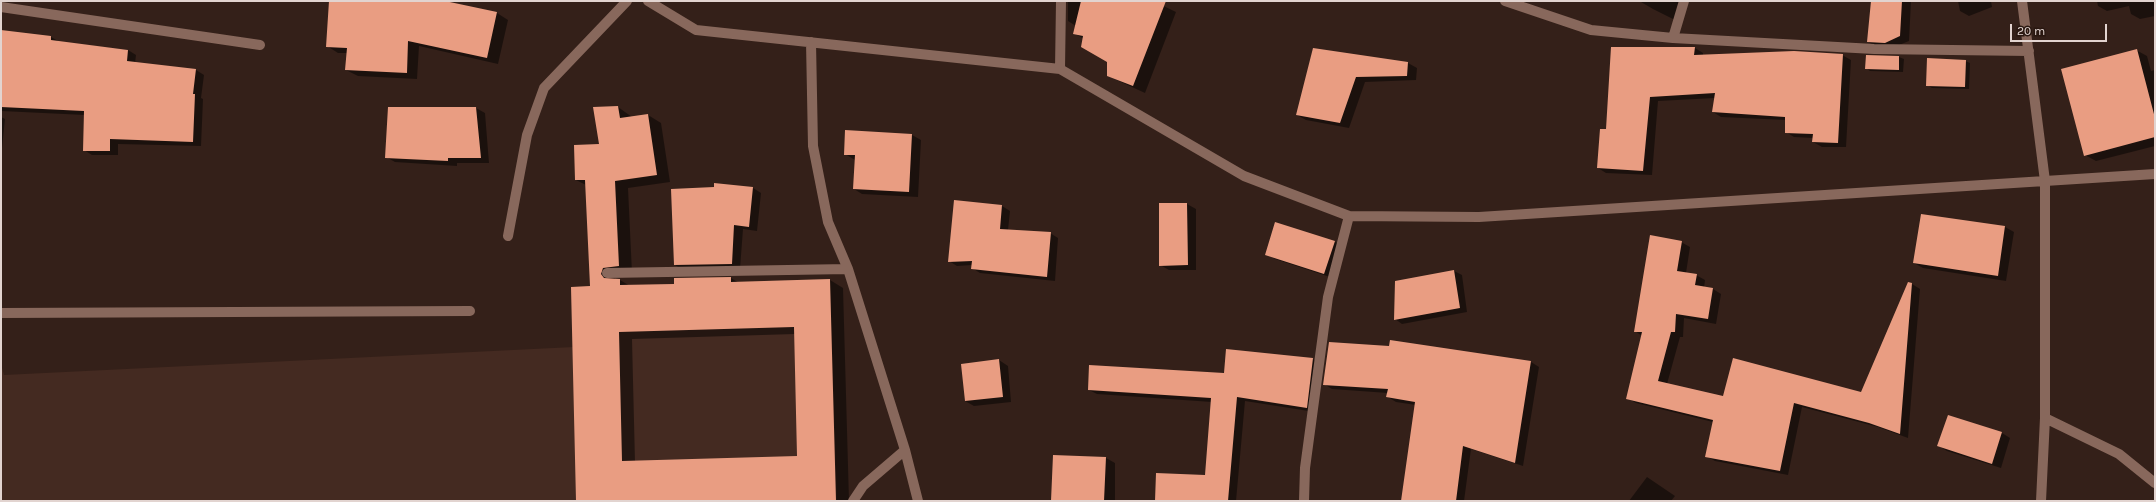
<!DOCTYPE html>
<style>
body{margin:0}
#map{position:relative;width:2156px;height:502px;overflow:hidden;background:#342019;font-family:Karla,sans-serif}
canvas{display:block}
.frame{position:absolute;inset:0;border:2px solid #e2d4d0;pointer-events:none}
.scale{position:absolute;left:2010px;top:24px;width:97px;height:18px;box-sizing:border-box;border:2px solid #e2d4d0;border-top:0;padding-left:5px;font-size:12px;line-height:14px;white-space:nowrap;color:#e2d4d0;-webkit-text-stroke:3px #291710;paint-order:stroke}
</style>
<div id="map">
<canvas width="2156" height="502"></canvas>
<div class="frame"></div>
<div class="scale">20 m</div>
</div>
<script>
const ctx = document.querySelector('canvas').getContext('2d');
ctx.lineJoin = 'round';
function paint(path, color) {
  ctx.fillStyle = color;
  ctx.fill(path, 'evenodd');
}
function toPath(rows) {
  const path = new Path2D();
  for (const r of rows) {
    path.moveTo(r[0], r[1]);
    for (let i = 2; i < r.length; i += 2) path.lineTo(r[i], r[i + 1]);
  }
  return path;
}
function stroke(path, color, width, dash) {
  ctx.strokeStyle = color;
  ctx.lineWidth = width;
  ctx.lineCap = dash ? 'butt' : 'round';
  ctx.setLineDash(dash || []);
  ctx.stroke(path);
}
const built = toPath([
 [830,279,837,501,1,501,1,364,4,375,574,347,571,287]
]);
const shadow = toPath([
 [330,1,441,1,497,13,508,20,498,64,419,46,417,79,358,76,346,70,348,53,338,53,327,46],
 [1068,1,1153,1,1176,12,1145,93,1108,76,1108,61,1084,39,1074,33,1076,26,1068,21],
 [1642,1,1686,1,1677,21,1653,9,1641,2],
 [1872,1,1911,1,1909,41,1894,47,1877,47,1868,42],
 [1958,1,1991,1,1992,7,1969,16,1960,11],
 [2097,1,2155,1,2155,16,2140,19,2131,14,2129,6,2107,11,2098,6],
 [1,31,51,37,60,42,128,50,136,55,135,63,196,70,204,75,201,98,203,99,201,146,118,144,118,155,92,155,84,150,85,115,1,111],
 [1612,48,1695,48,1703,53,1703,56,1842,55,1851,60,1846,147,1822,147,1813,142,1813,138,1794,137,1786,132,1786,120,1721,117,1713,112,1715,98,1658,101,1652,175,1606,173,1598,168,1607,130],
 [1313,49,1408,63,1417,68,1416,80,1365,82,1349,128,1306,120,1297,115],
 [2136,50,2147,56,2151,71,2155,70,2155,146,2096,161,2085,155],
 [1867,56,1899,57,1904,59,1903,72,1870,71,1866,68],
 [1965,61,1970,63,1969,89,1932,88,1927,85],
 [618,107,632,117,648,115,661,123,670,182,628,188,632,273,617,275,614,280,620,280,630,286,675,285,731,278,739,283,830,280,843,288,849,501,577,501,591,287,586,185,576,180,600,145],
 [795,334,798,457,635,462,632,339],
 [389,108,476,108,485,113,489,163,457,163,457,166,395,162,386,157],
 [1,117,5,119,2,148,1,148],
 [912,135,921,140,918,197,862,194,854,189,855,160,845,154],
 [753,188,761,193,757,231,743,229,740,269,683,270,675,265],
 [1187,204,1196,209,1196,270,1169,270,1160,265],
 [1002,206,1010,211,1008,230,1050,233,1058,238,1055,281,980,273,972,268,972,265,957,266,949,261],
 [1922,215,2005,227,2014,232,2006,281,1923,268,1914,263],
 [1334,241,1343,247,1333,278,1275,259,1266,254],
 [1681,242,1690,247,1686,273,1696,275,1705,280,1704,288,1713,289,1721,294,1716,324,1684,318,1683,337,1680,337,1667,384,1724,397,1861,393,1912,284,1920,289,1908,438,1878,427,1802,407,1788,475,1715,461,1706,456,1713,422,1636,403,1627,398,1642,336,1635,331],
 [1454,271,1462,275,1467,312,1402,324,1395,319,1396,282],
 [1390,341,1531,362,1539,367,1523,466,1471,449,1464,501,1402,501,1416,405,1396,402,1388,397,1388,393,1332,389,1324,384,1390,348],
 [1227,350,1313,359,1321,364,1315,412,1245,401,1236,501,1156,501,1206,476,1212,402,1097,394,1089,390,1225,374],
 [999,360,1008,366,1011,402,974,406,965,401],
 [1949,416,2002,433,2010,438,2001,468,1947,451,1939,446],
 [1054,456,1106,458,1115,463,1115,501,1052,501],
 [1647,477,1675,496,1671,501,1629,501]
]);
const building = toPath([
 [329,1,445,1,497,12,487,58,408,41,407,73,345,70,347,48,326,47],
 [1081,1,1166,1,1133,86,1107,76,1107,62,1081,47,1083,36,1073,34],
 [1871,1,1902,1,1900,36,1885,43,1867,42],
 [1,30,51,36,51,40,128,50,127,61,196,69,193,94,195,94,193,142,110,139,110,151,83,151,84,111,1,107],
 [1611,47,1695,47,1694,55,1794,51,1843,54,1838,143,1812,142,1813,134,1785,133,1785,117,1712,112,1715,93,1650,97,1643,171,1597,168,1600,129,1606,129],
 [1313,48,1408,62,1407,76,1356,77,1340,123,1296,115],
 [2137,49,2155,118,2155,137,2084,156,2061,69],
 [1866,55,1899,56,1899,70,1865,69],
 [1927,58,1966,60,1965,87,1926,86],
 [618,106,620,118,648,114,657,175,615,181,619,266,603,268,601,274,604,278,620,279,620,285,674,284,674,278,731,277,731,282,830,279,836,501,576,501,571,287,590,286,585,180,575,180,574,145,599,144,593,107],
 [794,327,797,456,622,461,619,332],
 [388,107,476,107,481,158,448,158,448,161,385,158],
 [845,130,912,134,909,192,853,189,855,155,844,155],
 [714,183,753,187,749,227,734,225,732,264,674,265,671,189,714,187],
 [954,200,1002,205,1000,229,1051,232,1047,277,971,269,972,261,948,262],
 [1159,203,1187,203,1188,265,1159,266],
 [1921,214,2005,226,1998,276,1913,263],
 [1275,222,1335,241,1324,274,1265,255],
 [1650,235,1682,241,1677,271,1697,274,1695,285,1713,288,1708,319,1676,314,1675,332,1671,332,1658,381,1723,396,1733,358,1861,392,1908,282,1912,283,1900,434,1869,423,1794,403,1780,471,1705,457,1713,420,1626,399,1642,332,1634,332],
 [1454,270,1460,308,1394,320,1395,281],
 [1390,340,1531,361,1515,463,1463,446,1456,501,1401,501,1415,402,1386,397,1388,389,1323,385,1329,342,1389,346],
 [1226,349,1313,358,1307,408,1237,397,1228,501,1155,501,1156,473,1205,475,1211,398,1088,390,1089,365,1224,373],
 [999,359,1003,397,965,401,961,364],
 [1948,415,2002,432,1992,464,1937,446],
 [1053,455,1106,457,1104,501,1051,501]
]);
const minor = toPath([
 [648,1,696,30,1060,69,1244,176,1349,216,1479,217,2155,174],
 [1505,1,1591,30,1673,38,1874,49,2029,51],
 [2022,1,2045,181,2045,418,2041,501],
 [1,7,260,45],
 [1673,38,1684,1],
 [811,42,813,146,828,222,848,269,905,450,918,501],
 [1060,69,1061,1],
 [508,236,527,135,544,88,627,1],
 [607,273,848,269],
 [1,313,470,311],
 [2045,418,2119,454,2155,483],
 [853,501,863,486,905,450],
 [1304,501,1305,468,1328,297,1349,216]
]);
paint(built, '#442a21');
paint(shadow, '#0007');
paint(building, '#e99d82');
stroke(minor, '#88685c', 10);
</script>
